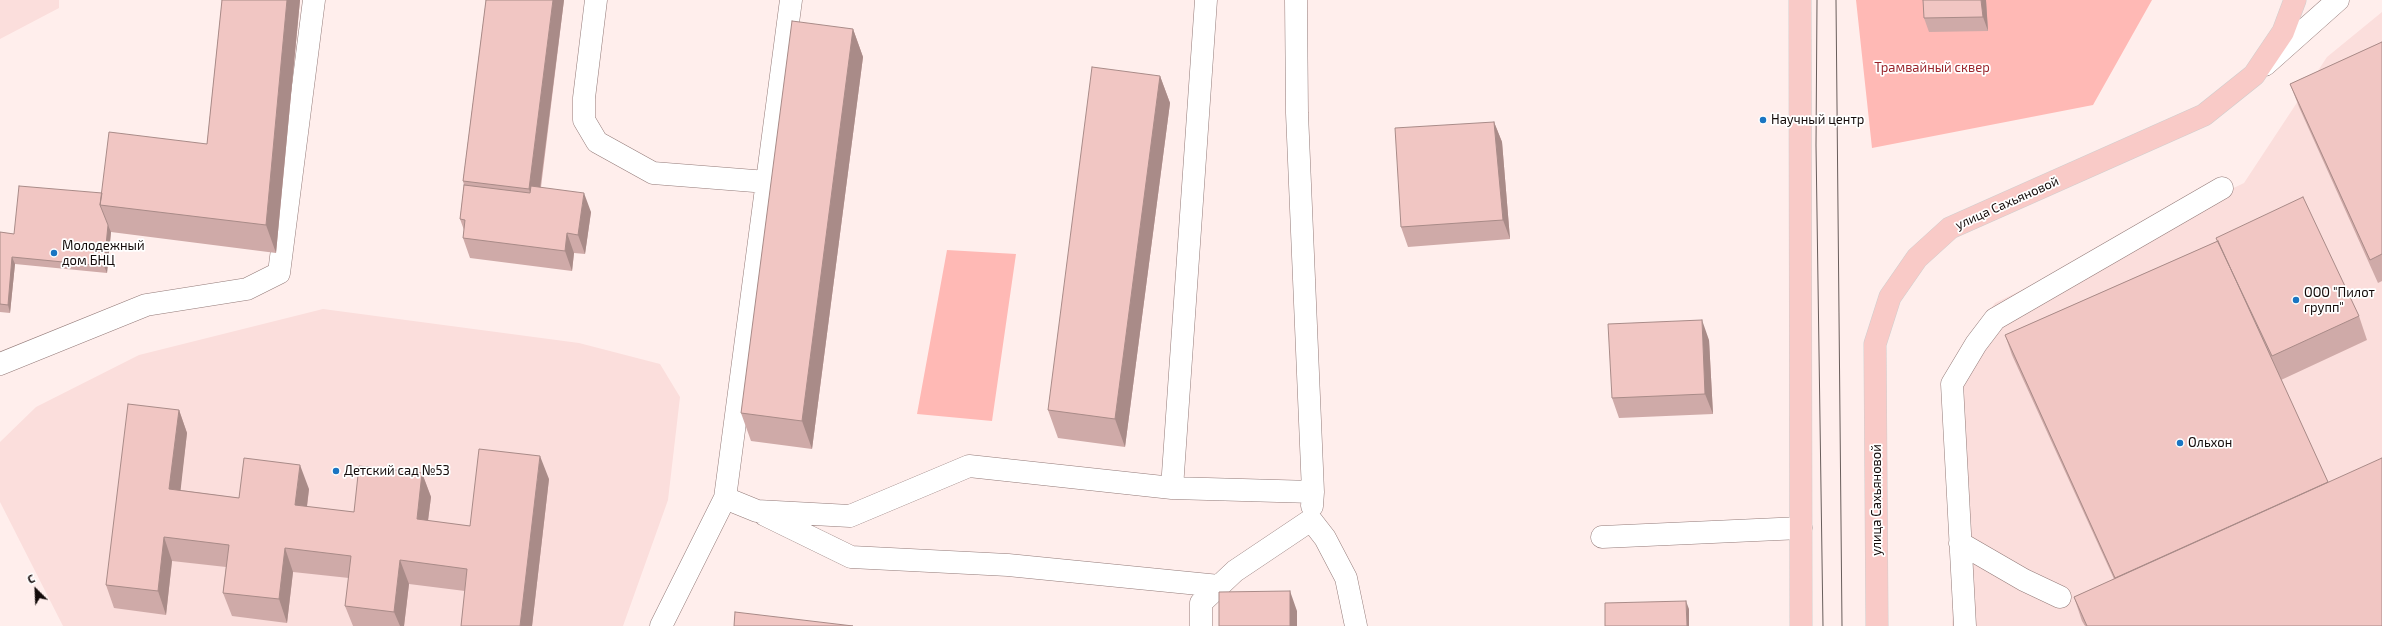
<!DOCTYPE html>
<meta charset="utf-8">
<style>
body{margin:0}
#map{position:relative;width:2382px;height:626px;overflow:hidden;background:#ffeeec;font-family:"Exo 2",sans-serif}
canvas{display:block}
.north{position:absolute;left:16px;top:570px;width:40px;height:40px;-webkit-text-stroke:3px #fff;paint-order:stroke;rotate:336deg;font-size:11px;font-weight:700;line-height:16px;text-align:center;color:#130a09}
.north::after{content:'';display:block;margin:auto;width:14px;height:18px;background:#130a09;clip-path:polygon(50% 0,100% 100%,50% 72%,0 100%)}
</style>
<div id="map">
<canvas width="2382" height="626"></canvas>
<div class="north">С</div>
</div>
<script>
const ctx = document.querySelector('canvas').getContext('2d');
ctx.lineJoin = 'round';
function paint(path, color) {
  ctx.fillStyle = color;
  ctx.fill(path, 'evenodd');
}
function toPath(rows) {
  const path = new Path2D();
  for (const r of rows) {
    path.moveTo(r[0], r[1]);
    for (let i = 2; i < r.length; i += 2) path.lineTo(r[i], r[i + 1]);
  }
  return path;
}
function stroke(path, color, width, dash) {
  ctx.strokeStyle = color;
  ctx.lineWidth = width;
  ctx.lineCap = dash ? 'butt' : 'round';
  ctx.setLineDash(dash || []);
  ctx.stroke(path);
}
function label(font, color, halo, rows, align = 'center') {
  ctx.font = font + ' "Exo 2",sans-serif';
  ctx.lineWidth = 3.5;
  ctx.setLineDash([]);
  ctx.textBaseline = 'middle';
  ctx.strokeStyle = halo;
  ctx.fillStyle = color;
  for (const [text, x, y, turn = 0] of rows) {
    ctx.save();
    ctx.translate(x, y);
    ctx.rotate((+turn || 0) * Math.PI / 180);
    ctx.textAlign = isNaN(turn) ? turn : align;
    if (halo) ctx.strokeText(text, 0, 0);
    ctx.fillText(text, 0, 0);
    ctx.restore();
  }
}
const built = toPath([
 [0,0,59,0,59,8,0,39],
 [2382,12,2382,626,1952,626,1962,349,1995,303,2244,183,2327,57],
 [323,309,579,343,660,364,680,397,668,500,623,626,63,626,0,502,0,442,36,407,139,355]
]);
const green = toPath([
 [1856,0,2152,0,2093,105,1872,148],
 [947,250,1016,254,992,421,917,414]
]);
const minor = toPath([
 [596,0,584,98,584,120,597,142,653,173,767,182],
 [1296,0,1297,113,1313,492],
 [2265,65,2338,0],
 [0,364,146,305,247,289,279,273,314,0],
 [1172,488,1313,492,1312,506],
 [725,498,757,511,850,516,969,466,1172,488,1206,0],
 [765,515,851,557,1008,565,1219,586],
 [1602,537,1801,528],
 [1960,543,2024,580,2060,597],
 [661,626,725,498,791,0],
 [1201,626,1201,603,1235,571,1311,520,1325,538,1346,578,1356,626],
 [1965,626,1952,384,1976,344,1995,319,2222,188]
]);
const major = toPath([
 [1800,0,1801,626],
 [1877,626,1875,344,1890,297,1917,258,1950,228,2204,115,2254,75,2283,32,2295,0]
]);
const tram = toPath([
 [1817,0,1816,145,1823,626],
 [1836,0,1842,626]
]);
const wall = toPath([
 [222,0,300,0,276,253,111,232,107,273,15,264,10,313,0,312,0,232,14,234,207,144],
 [486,0,564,0,541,187,591,212,585,254,574,253,572,271,470,258,463,238,464,230,460,219,464,185,463,181],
 [1923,0,1986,0,1988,31,1929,32,1924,18],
 [853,29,863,57,812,449,751,441,741,413],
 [2382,42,2382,281,2378,283,2299,107,2290,84],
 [1160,76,1170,103,1125,447,1058,438,1048,410],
 [1494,122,1502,142,1510,239,1408,247,1401,227],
 [2216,238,2359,316,2367,340,2281,380,2328,482,2382,626,2085,626,2082,621,2074,597,2114,579,2012,355,2005,335,2218,241],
 [1709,340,1713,414,1619,418,1612,398],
 [179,410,187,433,180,490,239,498,309,489,307,507,354,512,422,473,431,497,428,521,470,526,549,479,532,626,461,626,465,591,409,584,404,626,353,626,345,606,349,578,293,572,287,623,232,616,223,593,226,567,172,561,166,615,114,608,106,585]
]);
const shadedWall = toPath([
 [287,0,300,0,276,253,266,225],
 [553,0,564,0,537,212,529,189],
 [1981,0,1986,0,1988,31,1983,17],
 [853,29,863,57,812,449,802,421],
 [1160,76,1170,103,1125,447,1115,419],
 [1494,122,1502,142,1510,239,1503,220],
 [584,193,591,212,585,254,578,235],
 [108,225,111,232,107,273,104,266],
 [567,233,574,253,572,271,565,251],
 [12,257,15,264,10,313,8,305],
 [1702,320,1709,340,1713,414,1705,394],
 [179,410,187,433,178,513,169,489],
 [540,456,549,479,532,626,520,626],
 [300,465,309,489,304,529,295,505],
 [422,473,431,497,425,543,417,519],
 [164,537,172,561,166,615,158,591],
 [285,548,293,572,287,623,279,599],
 [400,560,409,584,404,626,400,626,394,612],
 [1290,591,1297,611,1297,626,1290,626],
 [1686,601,1689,609,1689,626,1687,626]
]);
const building = toPath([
 [222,0,287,0,266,225,100,205,109,132,207,144,222,0],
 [486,0,553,0,529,189,463,181,486,0],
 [1923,0,1981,0,1983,17,1924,18,1923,0],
 [792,21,853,29,802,421,741,413,792,21],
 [2382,42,2382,254,2370,260,2290,84,2382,42],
 [1092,67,1160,76,1115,419,1048,410,1092,67],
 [1494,122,1503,220,1401,227,1395,128,1494,122],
 [464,185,530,193,531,186,584,193,578,235,567,233,565,251,463,238,465,220,460,219,464,185],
 [19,186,102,193,100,205,108,225,104,266,12,257,8,305,0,304,0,232,14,234,19,186],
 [2303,197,2359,316,2272,356,2216,238,2303,197],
 [2218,241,2328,482,2115,578,2005,335,2218,241],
 [1702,320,1705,394,1612,398,1608,324,1702,320],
 [128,404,179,410,169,489,239,498,244,458,300,465,295,505,354,512,359,466,422,473,417,519,470,526,479,449,540,456,520,626,461,626,467,569,400,560,394,612,345,606,351,556,285,548,279,599,223,593,229,545,164,537,158,591,106,585,128,404],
 [2382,458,2382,626,2087,626,2074,597,2382,458],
 [1290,591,1290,626,1219,626,1219,592,1290,591],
 [1686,601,1687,626,1605,626,1605,603,1686,601],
 [735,612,853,626,734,626,735,612]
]);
const markers = [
 [1763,120,4,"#1a75c2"],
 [54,253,4,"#1a75c2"],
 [2296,300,4,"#1a75c2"],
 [2180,443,4,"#1a75c2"],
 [336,471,4,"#1a75c2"]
];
const parkNames = [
 ["Трамвайный сквер",1932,68]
];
const poiNames = [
 ["Научный центр",1771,120],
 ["Молодежный",62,246],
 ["дом БНЦ",62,261],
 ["ООО \"Пилот",2304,293],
 ["групп\"",2304,308],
 ["Ольхон",2188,443],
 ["Детский сад №53",344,471]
];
const streetNames = [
 ["улица Сахьяновой",2007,203,-24],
 ["улица Сахьяновой",1877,500,-90]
];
paint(built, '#fbdedc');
paint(green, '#ffb9b5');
stroke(minor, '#937a78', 23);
stroke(major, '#d0cece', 23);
stroke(minor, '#fff', 22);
stroke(major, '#f9cac7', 22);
stroke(tram, '#695d5b', 1);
paint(wall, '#cfaaa8');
paint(shadedWall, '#a98b88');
paint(building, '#f1c6c3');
stroke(building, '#a98b88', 1);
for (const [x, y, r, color] of markers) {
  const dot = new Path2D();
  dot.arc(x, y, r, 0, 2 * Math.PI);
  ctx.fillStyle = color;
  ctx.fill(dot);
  stroke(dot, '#fff', 1.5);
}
label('13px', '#99242b', '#fff', parkNames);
label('13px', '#130a09', '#fff', poiNames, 'left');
label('13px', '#130a09', '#fff', streetNames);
</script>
